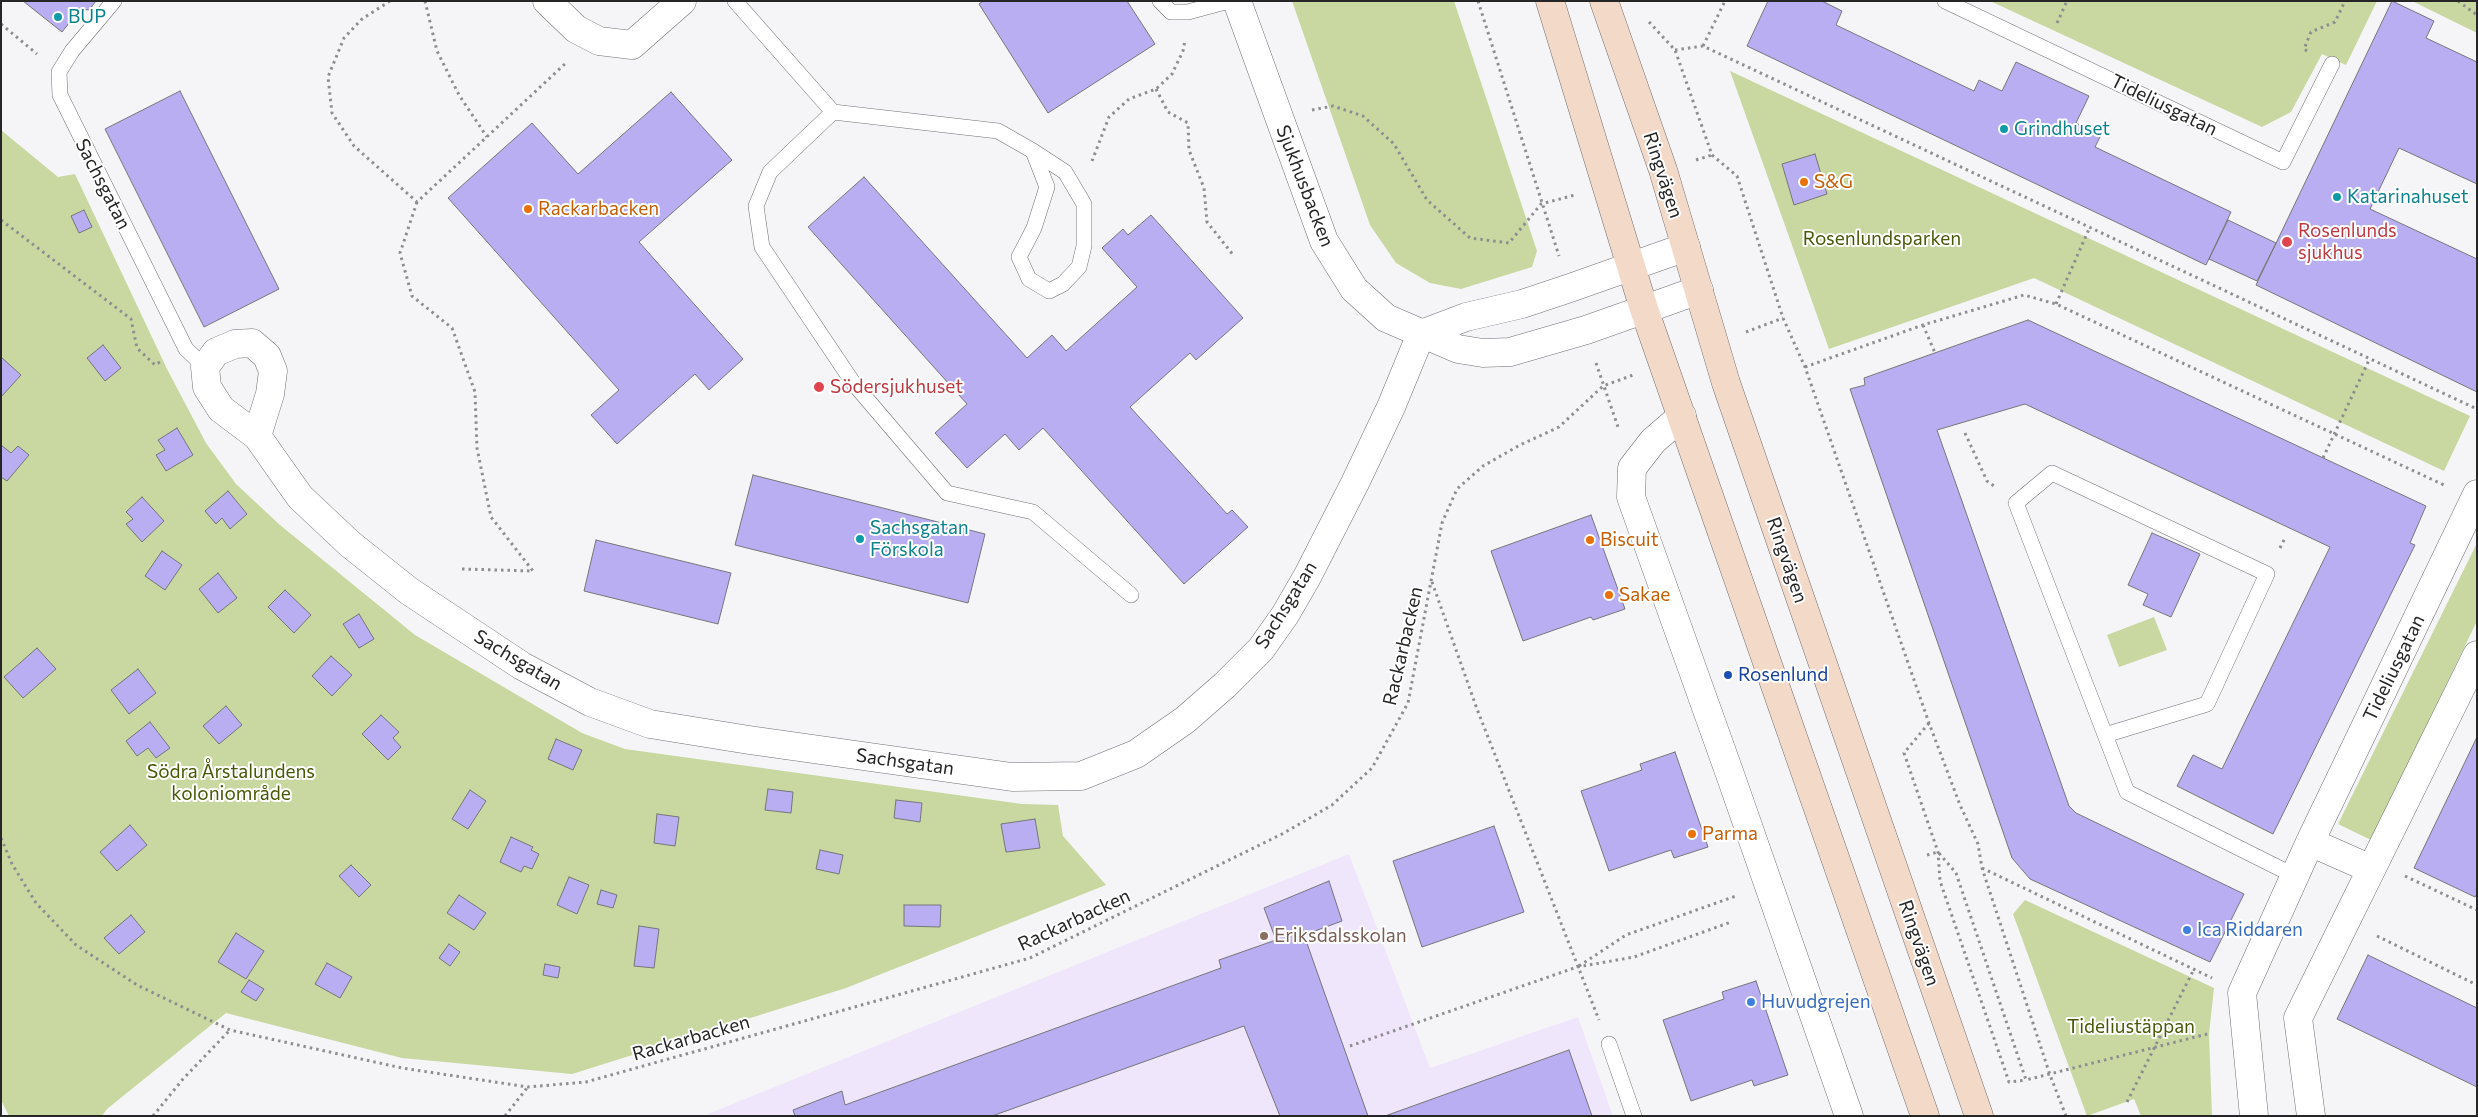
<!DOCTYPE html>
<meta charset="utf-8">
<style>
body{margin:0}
#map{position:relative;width:2478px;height:1117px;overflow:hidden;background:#f5f5f8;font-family:Commissioner,sans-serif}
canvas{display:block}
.frame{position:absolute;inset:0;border:2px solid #262627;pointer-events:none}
</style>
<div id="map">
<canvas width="2478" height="1117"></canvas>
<div class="frame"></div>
</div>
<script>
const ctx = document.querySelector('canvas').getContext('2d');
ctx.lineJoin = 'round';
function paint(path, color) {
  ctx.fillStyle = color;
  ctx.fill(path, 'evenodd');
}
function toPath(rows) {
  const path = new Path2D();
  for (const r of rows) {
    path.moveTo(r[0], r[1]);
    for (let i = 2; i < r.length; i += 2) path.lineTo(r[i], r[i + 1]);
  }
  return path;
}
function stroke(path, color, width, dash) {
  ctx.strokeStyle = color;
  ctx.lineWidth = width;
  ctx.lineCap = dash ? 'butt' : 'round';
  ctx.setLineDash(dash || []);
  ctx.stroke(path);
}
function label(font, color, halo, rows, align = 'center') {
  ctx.font = font + ' Commissioner,sans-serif';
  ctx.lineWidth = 4;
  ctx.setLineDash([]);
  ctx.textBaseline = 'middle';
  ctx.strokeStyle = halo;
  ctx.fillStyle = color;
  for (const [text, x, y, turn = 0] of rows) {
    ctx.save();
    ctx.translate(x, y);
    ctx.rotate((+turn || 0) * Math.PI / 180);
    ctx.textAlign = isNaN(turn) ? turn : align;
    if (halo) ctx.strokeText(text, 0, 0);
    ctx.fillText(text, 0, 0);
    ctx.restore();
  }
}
const education = toPath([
 [1349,854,1430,1068,1578,1017,1613,1116,703,1116]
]);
const green = toPath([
 [1292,1,1454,1,1537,251,1532,267,1461,289,1430,283,1396,263,1370,225],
 [1990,1,2377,1,2346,65,2322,54,2291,112,2262,127],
 [2412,1,2477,1,2477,33],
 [1730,71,2470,416,2444,471,2034,278,1829,349],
 [1,130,58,177,75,174,167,369,206,443,236,484,280,525,415,635,582,733,625,749,1022,804,1058,805,1063,836,1106,885,846,988,572,1074,402,1058,226,1013,107,1109,102,1116,9,1116,1,1100],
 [2477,543,2477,621,2371,840,2338,824],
 [2154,617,2167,650,2119,667,2107,635],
 [2025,900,2214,988,2209,1034,2212,1116,2141,1116,2134,1099,2087,1116,2013,914]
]);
const building = toPath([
 [23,1,96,1,89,10,80,9,62,32,23,1],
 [983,1,1127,1,1155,44,1048,113,979,4,983,1],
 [1768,1,1822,1,1842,11,1836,25,1974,91,1979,80,2002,91,2016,62,2089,96,2076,123,2101,135,2095,147,2231,212,2206,265,1747,46,1768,1],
 [2392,1,2434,21,2426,38,2477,62,2477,184,2399,148,2370,209,2477,259,2477,392,2256,285,2392,1],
 [180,91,279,289,204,327,105,129,180,91],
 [671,92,732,160,639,242,743,359,709,390,695,374,617,444,591,415,619,390,448,198,532,123,578,174,671,92],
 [1815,154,1827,194,1794,205,1782,164,1815,154],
 [864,177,1027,358,1052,335,1066,351,1137,287,1102,248,1123,229,1128,235,1151,215,1243,318,1196,360,1190,353,1130,407,1227,514,1232,510,1248,527,1184,584,1043,428,1019,450,1005,434,967,468,935,433,967,404,808,227,864,177],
 [84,210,92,227,79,233,71,216,84,210],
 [2228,220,2276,243,2257,281,2209,259,2228,220],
 [2028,320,2426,506,2410,543,2415,545,2273,834,2177,786,2193,755,2222,769,2330,547,2025,404,1937,430,2069,806,2076,813,2244,894,2210,962,2030,879,2012,858,1850,389,1865,385,1864,378,2028,320],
 [103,345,121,368,105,381,87,358,103,345],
 [1,357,21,375,1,397,1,357],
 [177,428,193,455,166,471,156,455,165,450,158,440,177,428],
 [1,445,11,453,18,446,29,455,7,481,1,477,1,445],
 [753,475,985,534,968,603,735,545,753,475],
 [228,491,247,514,230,529,222,518,216,524,205,511,228,491],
 [142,497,164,521,142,542,126,524,133,519,126,512,142,497],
 [1591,515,1625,609,1593,620,1591,617,1523,641,1491,551,1591,515],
 [2152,533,2200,554,2171,617,2143,605,2148,594,2128,585,2152,533],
 [596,540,731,573,718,624,584,591,596,540],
 [162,551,182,565,165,590,145,576,162,551],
 [218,573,237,598,218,613,199,589,218,573],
 [285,590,311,615,294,633,268,607,285,590],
 [359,614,374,639,359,648,343,624,359,614],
 [37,648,56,669,23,698,4,677,37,648],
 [331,656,352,675,332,696,312,676,331,656],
 [138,669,156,693,129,714,111,690,138,669],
 [226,706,242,725,219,744,203,726,226,706],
 [381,715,399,732,393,738,401,747,388,760,362,734,381,715],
 [150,722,170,748,156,758,148,748,137,756,126,741,150,722],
 [2477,737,2477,894,2475,897,2414,868,2477,737],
 [556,739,582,750,573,770,548,759,556,739],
 [1675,752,1708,847,1674,858,1671,850,1609,871,1581,791,1642,770,1640,764,1675,752],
 [768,789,793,792,791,813,765,810,768,789],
 [470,790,486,801,468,829,452,819,470,790],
 [896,800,922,803,920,822,894,818,896,800],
 [657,814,679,817,675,846,654,843,657,814],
 [1035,819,1040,848,1006,852,1001,824,1035,819],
 [130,825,147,845,117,871,100,852,130,825],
 [1494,826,1524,912,1422,947,1393,861,1494,826],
 [511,837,533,847,531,850,539,854,532,869,524,866,521,872,500,862,511,837],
 [820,850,843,855,839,874,816,869,820,850],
 [351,865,371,885,359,897,339,876,351,865],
 [569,877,589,885,577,914,557,905,569,877],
 [1329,881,1342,921,1304,935,1368,1116,1280,1116,1244,1026,992,1116,795,1116,793,1110,842,1091,845,1105,1221,968,1219,960,1276,940,1264,908,1329,881],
 [601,890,617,895,613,908,597,904,601,890],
 [459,895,486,913,474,930,447,913,459,895],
 [904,905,941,905,940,927,904,926,904,905],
 [131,915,145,932,119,954,104,938,131,915],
 [639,926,659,929,654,968,634,966,639,926],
 [236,933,264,951,246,979,218,962,236,933],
 [449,944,460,952,450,966,439,958,449,944],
 [2368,955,2477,1008,2477,1087,2337,1019,2368,955],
 [327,963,352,977,340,998,315,984,327,963],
 [545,964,560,967,558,978,543,975,545,964],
 [249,980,264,989,256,1001,241,992,249,980],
 [1756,981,1788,1075,1754,1086,1752,1080,1691,1101,1663,1020,1724,999,1722,992,1756,981],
 [1569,1050,1592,1116,1385,1116,1569,1050]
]);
const path = toPath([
 [390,1,362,19,344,38,328,77,332,113,354,146,417,202,567,62],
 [425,1,437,51,459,95,487,137],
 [1478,1,1559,256],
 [2458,1,2477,15],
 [1649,22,1675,50,1712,155,1737,176,1783,318,1805,367,1929,723,1960,805,1978,844,1982,868,2050,1075,2066,1116],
 [2057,23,2067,1],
 [1,24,37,54],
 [1703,46,1725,1],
 [1675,50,1703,46,2477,409],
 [2307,51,2304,49,2311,32,2335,22,2345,1],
 [1156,89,1168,112,1188,123,1189,150,1204,188,1207,222,1234,256],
 [1312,110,1333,106,1363,116,1394,144,1427,200,1470,238,1509,243,1541,204,1575,195],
 [1696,160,1712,155],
 [1092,161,1109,117,1129,99,1156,89,1172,74,1183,51,1185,40],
 [417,202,400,253,412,296,452,328,475,392,477,448,491,517,533,571,462,569],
 [1,220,131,319,137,348,155,365,160,362],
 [2056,304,2089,229],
 [1923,325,1935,353],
 [1746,332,1783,318],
 [1596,363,1619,430],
 [1805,367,1923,325,2024,295,2056,304,2444,485],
 [1965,433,1987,481,1994,486],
 [2323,458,2369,360],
 [2280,548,2285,538],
 [1432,582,1477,709,1599,1020],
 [1929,723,1904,753,1938,852,1940,881,2009,1082,2026,1080],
 [1,838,12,864,36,903,76,945,137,985,230,1030,402,1068,528,1087,586,1082,1030,958,1284,833,1332,805,1372,768,1408,703,1442,523,1457,489,1483,466,1520,445,1559,427,1603,386,1633,375],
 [1927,855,1938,852,1956,873,2026,1080,2211,1033],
 [1982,868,2212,978],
 [2405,876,2477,910],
 [2377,936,2477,985],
 [1579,966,1626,935,1736,896],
 [1350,1046,1577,967,1634,957,1731,922],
 [2127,1102,2194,969],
 [153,1116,183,1079,230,1030],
 [505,1116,527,1088]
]);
const lane = toPath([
 [114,1,72,51,59,72,60,95,186,349,205,367],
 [735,1,833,112,998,131,1033,151,1065,172,1084,204,1084,246,1079,267,1063,284,1049,291,1029,279,1019,257,1034,228,1047,187,1033,151],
 [1160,1,1171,12,1188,12,1229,1],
 [1945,1,2283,162,2332,64],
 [833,112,770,172,756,206,762,247,854,384,947,493,1033,512,1131,595],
 [2105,735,2207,704,2267,574,2052,473,2016,503,2127,792,2295,876],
 [1609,1044,1634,1116]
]);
const street = toPath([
 [547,1,576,29,599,41,632,45,682,1],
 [1237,1,1324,241,1354,289,1386,318,1458,349,1483,353,1510,352,1586,330,1699,290],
 [1421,334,1466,317,1522,304,1570,288,1686,247],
 [1682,416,1653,441,1632,468,1631,497,1732,780,1849,1116],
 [257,436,270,394,273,371,267,356,252,343,235,344,216,352,205,367,207,387,221,409,257,436,300,497,350,544,409,591,522,666,590,702,650,724,749,740,1012,777,1081,776,1136,754,1185,720,1225,685,1261,649,1285,615,1307,577,1355,483,1391,407,1421,334],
 [2310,842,2371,869],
 [2254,1116,2242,993,2310,842,2477,494],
 [2311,1116,2298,1018,2477,655]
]);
const secondary = toPath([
 [1550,1,1644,309,1925,1116],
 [1604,1,1663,170,1726,383,1979,1116]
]);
const markers = [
 [58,17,5,"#0f9aa8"],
 [2004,129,5,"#0f9aa8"],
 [1804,182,5,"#e8710a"],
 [2337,197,5,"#0f9aa8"],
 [528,209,5,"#e8710a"],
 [2287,242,6,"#e0444e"],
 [819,387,6,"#e0444e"],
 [860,539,5,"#0f9aa8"],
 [1590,540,5,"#e8710a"],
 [1609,595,5,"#e8710a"],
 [1728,675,5,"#1a4fb4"],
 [1692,834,5,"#e8710a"],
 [2187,930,5,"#3f7fe0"],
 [1264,936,5,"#8d6e63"],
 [1751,1002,5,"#3f7fe0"]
];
const cultureNames = [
 ["BUP",68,17],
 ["Grindhuset",2014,129],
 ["Katarinahuset",2347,197],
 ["Sachsgatan",870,528],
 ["Förskola",870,550]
];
const streetNames = [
 ["Tideliusgatan",2164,105,26],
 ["Ringvägen",1663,175,72],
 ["Sachsgatan",103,184,63],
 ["Sjukhusbacken",1305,186,69],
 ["Ringvägen",1787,560,71],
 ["Sachsgatan",1286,605,-58],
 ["Rackarbacken",1403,646,-77],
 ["Sachsgatan",518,660,31],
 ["Tideliusgatan",2394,668,-64],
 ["Sachsgatan",905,762,8],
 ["Rackarbacken",1074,920,-25],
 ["Ringvägen",1919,943,71],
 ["Rackarbacken",691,1038,-16]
];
const foodNames = [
 ["S&G",1814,182],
 ["Rackarbacken",538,209],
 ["Biscuit",1600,540],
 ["Sakae",1619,595],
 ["Parma",1702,834]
];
const healthNames = [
 ["Rosenlunds",2298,231],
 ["sjukhus",2298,253],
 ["Södersjukhuset",830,387]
];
const parkNames = [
 ["Rosenlundsparken",1882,239],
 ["Södra Årstalundens",231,772],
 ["koloniområde",231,794],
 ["Tideliustäppan",2131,1027]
];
const transitNames = [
 ["Rosenlund",1738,675]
];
const shopNames = [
 ["Ica Riddaren",2197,930],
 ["Huvudgrejen",1761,1002]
];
const educationNames = [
 ["Eriksdalsskolan",1274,936]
];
paint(education, '#f0e6fb');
paint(green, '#c8d8a0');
paint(building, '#b9aef1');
stroke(building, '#767679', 1);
stroke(lane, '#717174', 16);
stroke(street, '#717174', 29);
stroke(secondary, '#717174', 29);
stroke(path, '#8e8e90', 3, [2.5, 4]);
stroke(lane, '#fff', 15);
stroke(street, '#fff', 28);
stroke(secondary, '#f3d9c7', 28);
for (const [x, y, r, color] of markers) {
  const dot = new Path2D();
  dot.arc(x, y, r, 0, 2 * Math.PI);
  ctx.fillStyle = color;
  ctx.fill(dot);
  stroke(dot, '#fff', 2);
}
label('19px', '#0d838f', '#fff', cultureNames, 'left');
label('19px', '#262627', '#fff', streetNames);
label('19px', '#c56008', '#fff', foodNames, 'left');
label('19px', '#be3a42', '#fff', healthNames, 'left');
label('19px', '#485806', '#fff', parkNames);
label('19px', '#164399', '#fff', transitNames, 'left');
label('19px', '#366cbe', '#fff', shopNames, 'left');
label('19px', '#785e54', '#fff', educationNames, 'left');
</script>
